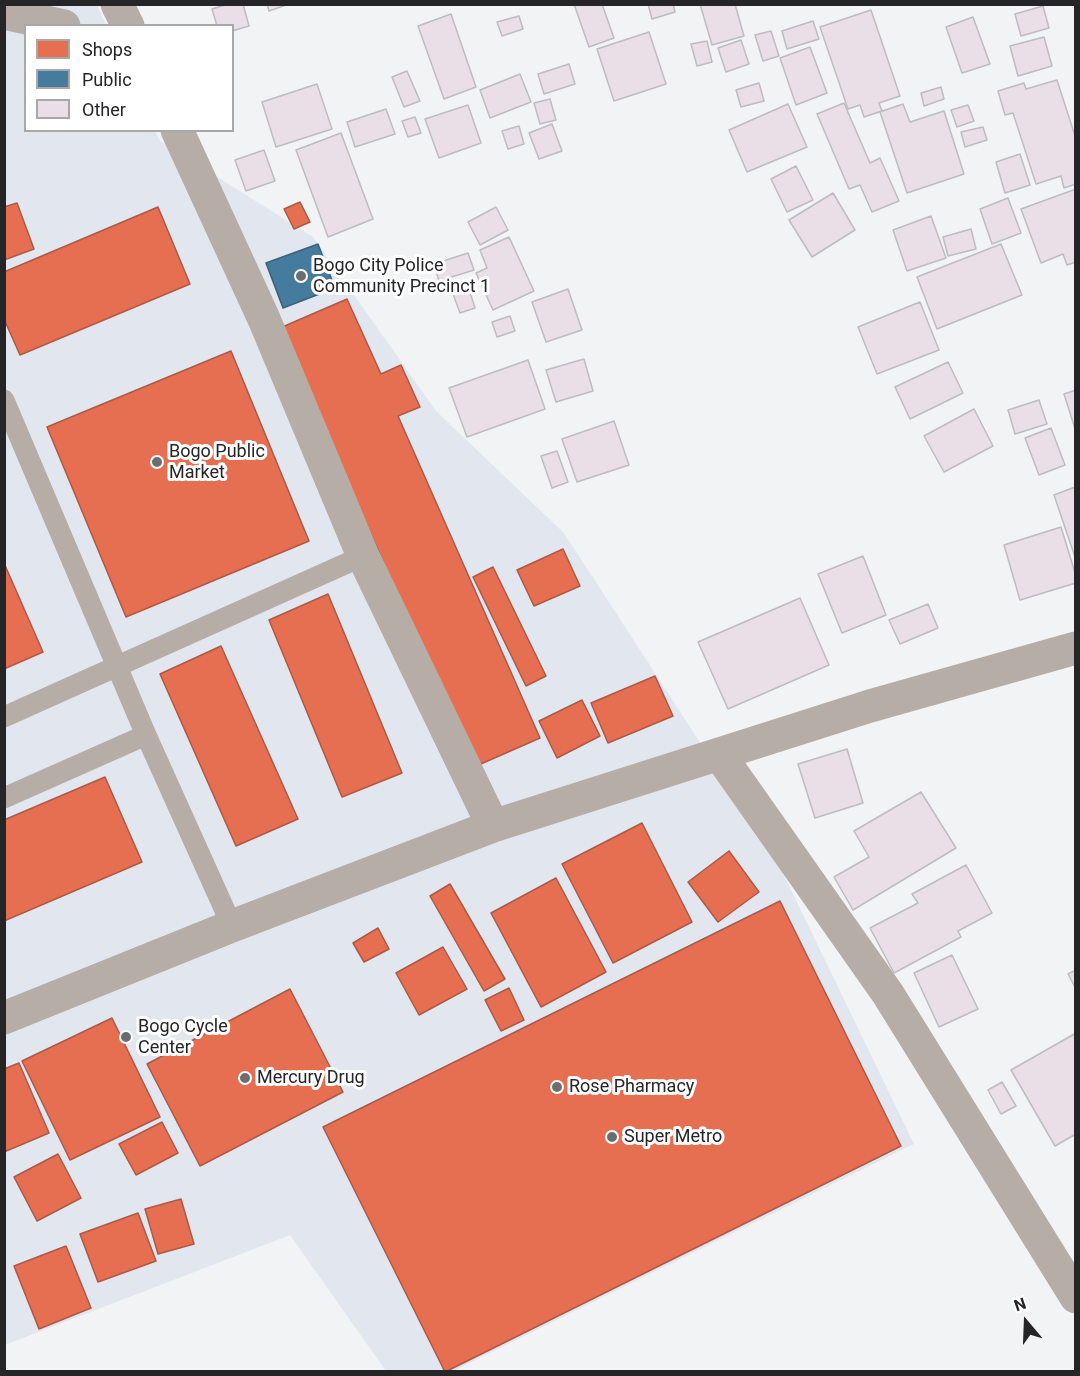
<!DOCTYPE html>
<style>
body{margin:0}
#map{position:relative;width:1080px;height:1376px;overflow:hidden;background:#f1f3f5;font-family:Roboto,sans-serif}
canvas{display:block}
.frame{position:absolute;inset:0;border:6px solid #252528;pointer-events:none}
.legend{position:absolute;left:24px;top:24px;width:210px;height:108px;box-sizing:border-box;background:#fff;border:2px solid #a8a8a9;margin:0;padding:8px 10px;list-style:none;font-size:18px;color:#252528}
.legend li{display:flex;align-items:center;gap:12px;height:30px}
.legend b{width:30px;border:2px solid #a8a8a9}
.north{position:absolute;left:996px;top:1292px;width:60px;height:60px;-webkit-text-stroke:4px #fff;paint-order:stroke;rotate:341deg;font-size:16px;font-weight:700;line-height:24px;text-align:center;color:#252528}
.north::after{content:'';display:block;margin:auto;width:21px;height:27px;background:#252528;clip-path:polygon(50% 0,100% 100%,50% 72%,0 100%)}
</style>
<div id="map">
<canvas width="1080" height="1376"></canvas>
<div class="frame"></div>
<ul class="legend">
<li><b style="height:16px;background:#e76f51"></b>Shops</li>
<li><b style="height:16px;background:#457b9d"></b>Public</li>
<li><b style="height:16px;background:#eadee7"></b>Other</li>
</ul>
<div class="north">N</div>
</div>
<script>
const ctx = document.querySelector('canvas').getContext('2d');
ctx.lineJoin = 'round';
function paint(path, color) {
  ctx.fillStyle = color;
  ctx.fill(path, 'evenodd');
}
function toPath(rows) {
  const path = new Path2D();
  for (const r of rows) {
    path.moveTo(r[0], r[1]);
    for (let i = 2; i < r.length; i += 2) path.lineTo(r[i], r[i + 1]);
  }
  return path;
}
function stroke(path, color, width, dash) {
  ctx.strokeStyle = color;
  ctx.lineWidth = width;
  ctx.lineCap = dash ? 'butt' : 'round';
  ctx.setLineDash(dash || []);
  ctx.stroke(path);
}
function label(font, color, halo, rows, align = 'center') {
  ctx.font = font + ' Roboto,sans-serif';
  ctx.lineWidth = 6;
  ctx.setLineDash([]);
  ctx.textBaseline = 'middle';
  ctx.strokeStyle = halo;
  ctx.fillStyle = color;
  for (const [text, x, y, turn = 0] of rows) {
    ctx.save();
    ctx.translate(x, y);
    ctx.rotate((+turn || 0) * Math.PI / 180);
    ctx.textAlign = isNaN(turn) ? turn : align;
    if (halo) ctx.strokeText(text, 0, 0);
    ctx.fillText(text, 0, 0);
    ctx.restore();
  }
}
const built = toPath([
 [5,5,97,5,106,25,26,26,26,130,155,131,160,141,313,237,436,411,564,533,777,861,914,1144,453,1371,386,1371,290,1235,5,1345]
]);
const shops = toPath([
 [300,202,310,222,294,229,284,209,300,202],
 [17,203,34,249,4,260,4,207,17,203],
 [158,207,190,284,20,355,4,319,4,272,158,207],
 [347,299,381,374,401,365,420,407,398,416,540,738,474,767,280,328,347,299],
 [231,351,309,541,126,617,47,427,231,351],
 [563,549,580,586,534,606,517,570,563,549],
 [4,563,43,652,4,669,4,563],
 [493,567,546,676,526,686,473,577,493,567],
 [328,594,402,773,342,797,269,620,328,594],
 [221,646,298,819,236,846,160,674,221,646],
 [655,676,673,716,608,743,591,703,655,676],
 [582,700,600,736,557,758,539,721,582,700],
 [105,777,142,862,4,921,4,820,105,777],
 [642,823,692,922,613,963,562,864,642,823],
 [729,851,759,892,718,922,688,882,729,851],
 [556,878,606,972,541,1007,491,913,556,878],
 [450,884,505,979,484,991,430,896,450,884],
 [780,901,901,1146,445,1372,323,1127,780,901],
 [378,928,389,949,364,962,353,943,378,928],
 [443,947,467,989,419,1015,396,973,443,947],
 [509,988,524,1020,501,1031,485,1000,509,988],
 [290,989,343,1092,200,1166,147,1064,290,989],
 [112,1018,160,1117,70,1160,22,1061,112,1018],
 [19,1063,49,1133,4,1152,4,1069,19,1063],
 [162,1122,178,1153,136,1175,119,1144,162,1122],
 [58,1154,81,1198,37,1221,14,1177,58,1154],
 [181,1199,194,1244,158,1254,145,1209,181,1199],
 [138,1213,156,1261,98,1282,80,1234,138,1213],
 [66,1246,91,1308,39,1329,14,1266,66,1246]
]);
const public = toPath([
 [318,244,335,288,283,308,266,263,318,244]
]);
const building = toPath([
 [228,4,243,4,249,26,232,31,232,26,217,26,212,9,228,4],
 [267,4,289,4,269,11,267,4],
 [574,4,602,4,614,38,589,47,574,4],
 [648,4,673,4,675,12,652,19,648,4],
 [700,4,735,4,744,36,712,45,700,4],
 [1043,6,1049,28,1021,36,1015,14,1043,6],
 [871,10,900,96,879,103,882,111,864,117,860,105,848,109,820,27,871,10],
 [451,14,476,87,444,99,418,26,451,14],
 [519,16,523,29,502,36,497,22,519,16],
 [973,17,990,64,962,73,946,27,973,17],
 [813,21,819,39,787,49,782,31,813,21],
 [771,31,779,56,763,61,755,35,771,31],
 [649,32,666,84,614,101,597,49,649,32],
 [1044,37,1052,66,1018,76,1010,46,1044,37],
 [741,40,749,64,726,72,718,48,741,40],
 [707,41,712,62,697,66,691,44,707,41],
 [810,47,827,93,796,105,780,58,810,47],
 [569,64,575,84,544,94,538,74,569,64],
 [407,71,420,101,404,107,392,77,407,71],
 [520,74,531,102,490,118,480,90,520,74],
 [1057,80,1076,139,1076,184,1064,188,1061,176,1036,184,1013,113,1005,115,998,91,1024,83,1026,89,1057,80],
 [759,83,764,101,741,107,736,90,759,83],
 [317,84,332,129,276,147,262,102,317,84],
 [941,87,944,99,924,106,921,93,941,87],
 [550,99,556,120,540,124,534,103,550,99],
 [844,103,870,163,880,158,899,201,872,212,860,185,849,189,817,114,844,103],
 [788,104,807,147,747,172,729,130,788,104],
 [903,104,910,122,944,111,964,174,907,193,880,112,903,104],
 [468,105,481,143,439,158,425,119,468,105],
 [968,105,974,121,957,127,951,110,968,105],
 [386,109,395,134,355,147,347,122,386,109],
 [415,117,421,133,408,137,402,121,415,117],
 [552,124,562,151,539,159,529,133,552,124],
 [519,126,524,144,508,149,502,131,519,126],
 [983,127,987,140,965,147,961,132,983,127],
 [341,133,373,219,328,237,296,150,341,133],
 [264,150,275,181,246,191,235,160,264,150],
 [1020,154,1030,185,1005,193,996,162,1020,154],
 [796,166,813,200,787,212,771,179,796,166],
 [1076,189,1076,262,1067,265,1063,254,1041,263,1021,209,1076,189],
 [833,193,855,230,812,257,789,220,833,193],
 [1008,198,1021,233,992,244,980,209,1008,198],
 [496,207,508,230,480,245,468,222,496,207],
 [931,216,946,258,907,271,893,230,931,216],
 [971,229,976,249,948,256,943,237,971,229],
 [509,237,534,291,493,310,476,273,487,268,480,250,509,237],
 [1001,244,1022,295,937,329,917,277,1001,244],
 [468,253,474,270,439,281,434,264,468,253],
 [469,289,475,308,460,313,453,294,469,289],
 [568,289,582,330,546,342,532,302,568,289],
 [920,302,939,350,877,374,858,327,920,302],
 [510,316,515,331,497,337,492,322,510,316],
 [584,359,593,391,556,402,546,370,584,359],
 [528,360,545,409,467,437,449,388,528,360],
 [948,362,963,393,910,419,895,387,948,362],
 [1076,390,1076,432,1064,394,1076,390],
 [1039,400,1047,424,1015,434,1008,410,1039,400],
 [974,409,993,446,944,472,924,436,974,409],
 [614,421,629,465,577,482,562,439,614,421],
 [1051,428,1065,465,1039,475,1025,438,1051,428],
 [557,451,568,482,552,488,541,456,557,451],
 [1075,487,1076,488,1076,560,1054,495,1075,487],
 [1061,527,1076,576,1076,583,1020,600,1004,545,1061,527],
 [863,556,886,615,842,633,818,574,863,556],
 [800,598,829,665,728,709,698,642,800,598],
 [928,604,938,628,900,644,889,620,928,604],
 [847,749,863,803,815,818,798,764,847,749],
 [921,792,956,848,853,910,834,877,869,857,854,831,921,792],
 [966,865,992,913,958,931,961,937,894,973,870,928,918,903,912,894,966,865],
 [952,955,978,1009,939,1027,914,973,952,955],
 [1076,970,1076,989,1068,974,1076,970],
 [1076,1033,1076,1134,1055,1146,1011,1070,1076,1033],
 [1002,1082,1016,1106,1001,1114,988,1090,1002,1082]
]);
const lane = toPath([
 [4,400,146,735,232,926],
 [4,717,363,556],
 [4,798,146,735]
]);
const street = toPath([
 [117,4,128,26],
 [4,13,64,26],
 [177,130,264,319,363,556,493,826],
 [719,754,888,994,1076,1297],
 [4,1018,232,926,493,826,870,706,1076,648]
]);
const markers = [
 [301,276,6,"#6c6d70"],
 [157,462,6,"#6c6d70"],
 [126,1037,6,"#6c6d70"],
 [245,1078,6,"#6c6d70"],
 [557,1087,6,"#6c6d70"],
 [612,1137,6,"#6c6d70"]
];
const poiNames = [
 ["Bogo City Police",313,266],
 ["Community Precinct 1",313,287],
 ["Bogo Public",169,452],
 ["Market",169,473],
 ["Bogo Cycle",138,1027],
 ["Center",138,1048],
 ["Mercury Drug",257,1078],
 ["Rose Pharmacy",569,1087],
 ["Super Metro",624,1137]
];
paint(built, '#e2e6ee');
paint(shops, '#e76f51');
stroke(shops, '#ad5945', 1.5);
paint(public, '#457b9d');
stroke(public, '#3b617a', 1.5);
paint(building, '#eadee7');
stroke(building, '#bdbdbf', 1.5);
stroke(lane, '#b6ada6', 21);
stroke(street, '#b6ada6', 33);
for (const [x, y, r, color] of markers) {
  const dot = new Path2D();
  dot.arc(x, y, r, 0, 2 * Math.PI);
  ctx.fillStyle = color;
  ctx.fill(dot);
  stroke(dot, '#fff', 2);
}
label('18px', '#252528', '#fff', poiNames, 'left');
</script>
